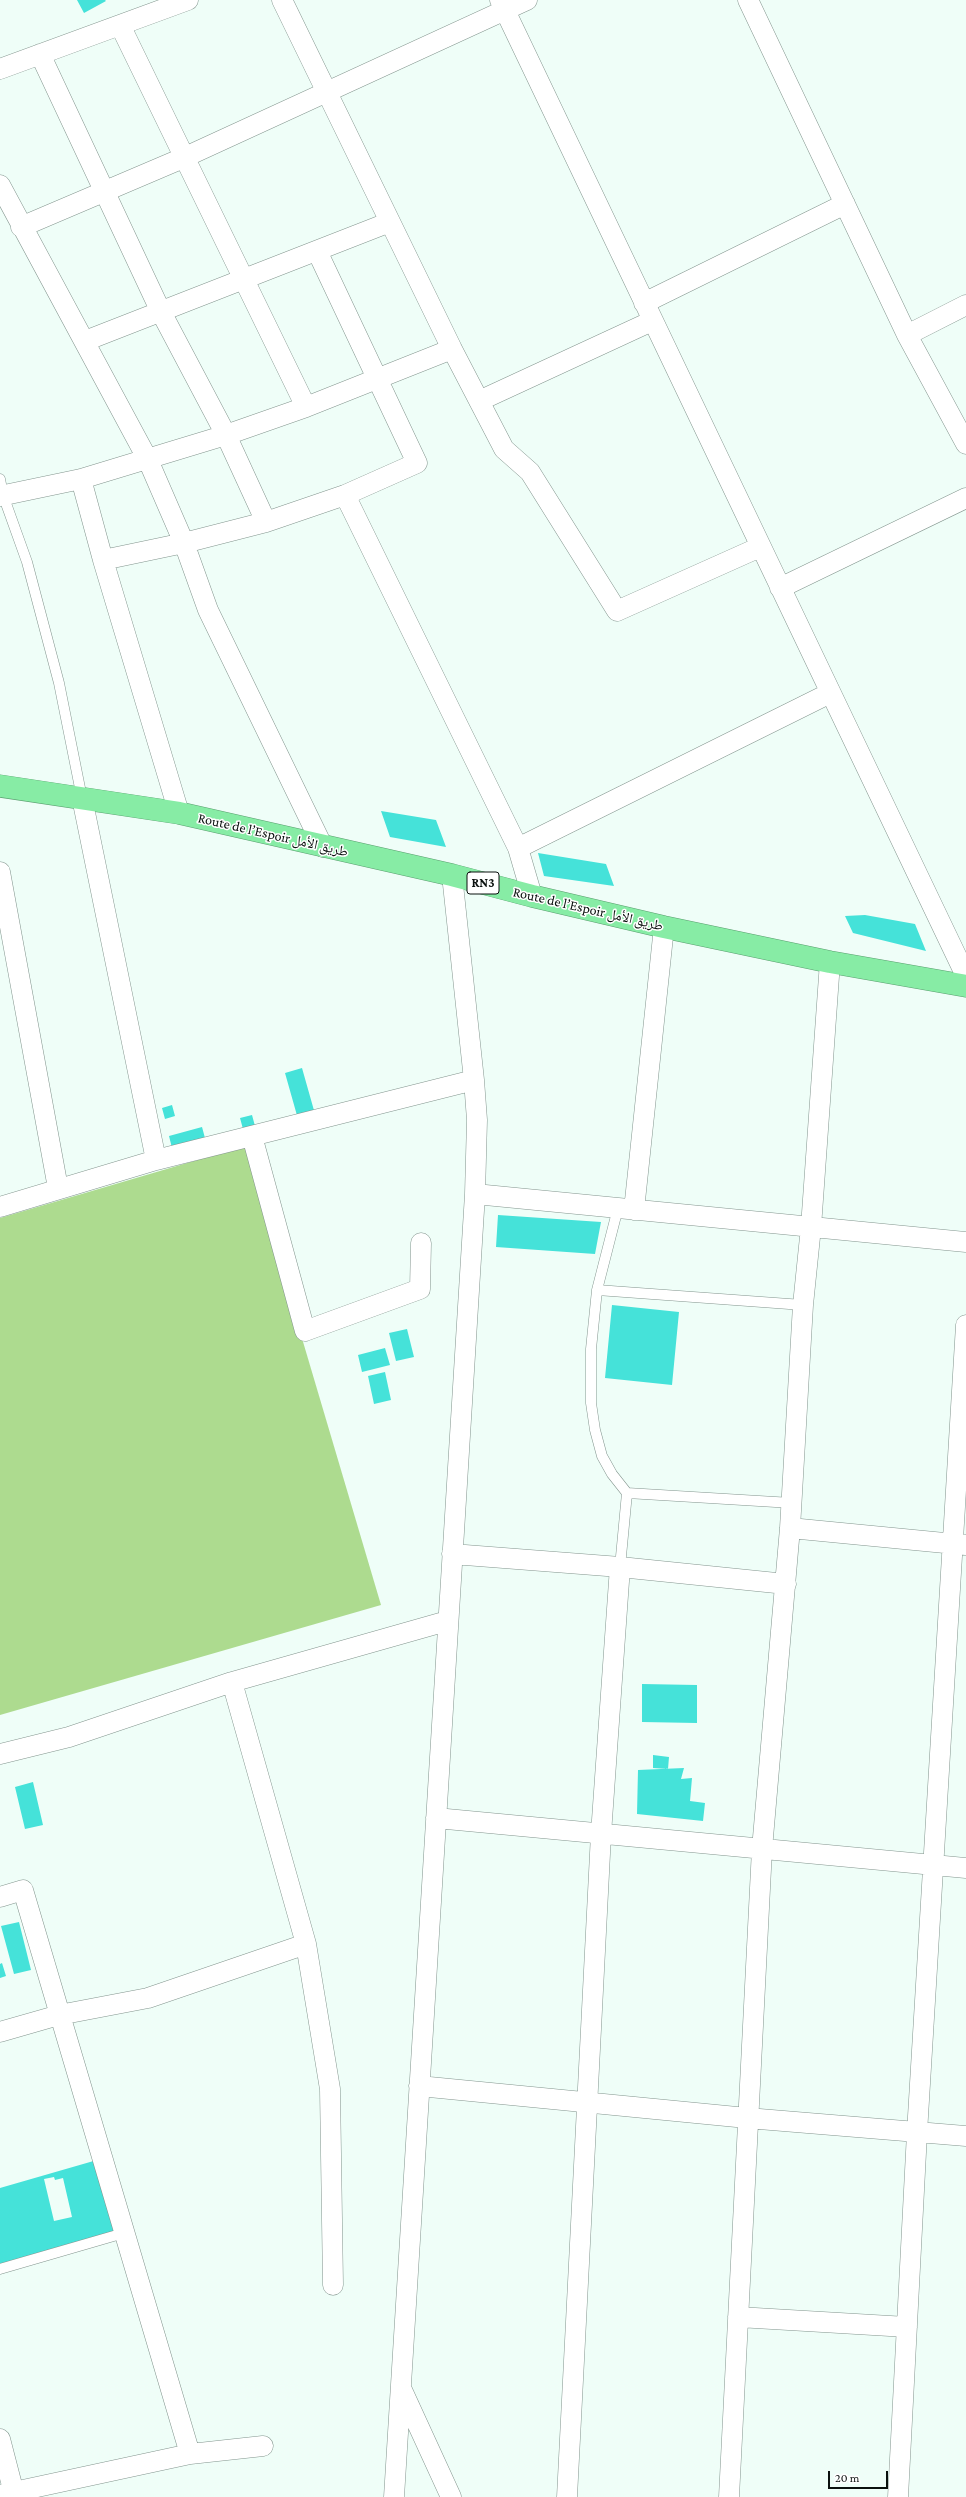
<!DOCTYPE html>
<meta charset="utf-8">
<style>
body{margin:0}
#map{position:relative;width:966px;height:2497px;overflow:hidden;background:#effef8;font-family:"Crimson Pro",serif}
canvas{display:block}
.scale{position:absolute;left:828px;top:2471px;width:60px;height:18px;box-sizing:border-box;border:2px solid #0a100e;border-top:0;padding-left:5px;font-size:12px;line-height:14px;white-space:nowrap;color:#0a100e;-webkit-text-stroke:3px #fff;paint-order:stroke}
</style>
<div id="map">
<canvas width="966" height="2497"></canvas>
<div class="scale">20 m</div>
</div>
<script>
const ctx = document.querySelector('canvas').getContext('2d');
ctx.lineJoin = 'round';
function paint(path, color) {
  ctx.fillStyle = color;
  ctx.fill(path, 'evenodd');
}
function toPath(rows) {
  const path = new Path2D();
  for (const r of rows) {
    path.moveTo(r[0], r[1]);
    for (let i = 2; i < r.length; i += 2) path.lineTo(r[i], r[i + 1]);
  }
  return path;
}
function stroke(path, color, width, dash) {
  ctx.strokeStyle = color;
  ctx.lineWidth = width;
  ctx.lineCap = dash ? 'butt' : 'round';
  ctx.setLineDash(dash || []);
  ctx.stroke(path);
}
function label(font, color, halo, rows, align = 'center') {
  ctx.font = font + ' "Crimson Pro","Noto Naskh Arabic",serif';
  ctx.lineWidth = 3;
  ctx.setLineDash([]);
  ctx.textBaseline = 'middle';
  ctx.strokeStyle = halo;
  ctx.fillStyle = color;
  for (const [text, x, y, turn = 0] of rows) {
    ctx.save();
    ctx.translate(x, y);
    ctx.rotate((+turn || 0) * Math.PI / 180);
    ctx.textAlign = isNaN(turn) ? turn : align;
    if (halo) ctx.strokeText(text, 0, 0);
    ctx.fillText(text, 0, 0);
    ctx.restore();
  }
}
const green = toPath([
 [245,1146,381,1605,0,1715,0,1218]
]);
const building = toPath([
 [77,0,105,0,106,1,84,13],
 [381,811,436,820,446,847,390,837],
 [538,853,606,864,614,886,544,876],
 [865,915,915,924,926,951,853,933,845,916],
 [302,1068,315,1114,298,1119,285,1073],
 [172,1105,175,1116,165,1119,162,1108],
 [252,1115,255,1126,243,1129,240,1118],
 [202,1127,205,1138,172,1148,169,1136],
 [498,1215,601,1222,595,1254,496,1247],
 [612,1305,679,1312,672,1385,605,1378],
 [407,1329,414,1357,396,1361,389,1333],
 [385,1348,390,1365,362,1372,358,1355],
 [385,1372,391,1400,374,1404,368,1376],
 [642,1684,697,1685,697,1723,642,1722],
 [653,1755,669,1757,668,1769,653,1768],
 [684,1768,681,1779,692,1778,690,1801,705,1803,703,1821,637,1814,638,1770],
 [33,1782,43,1825,25,1829,15,1787],
 [19,1922,31,1970,14,1974,1,1926],
 [2,1963,6,1976,0,1978,0,1964],
 [97,2160,118,2231,0,2265,0,2188],
 [54,2177,55,2180,63,2178,72,2217,54,2221,44,2179]
]);
const lane = toPath([
 [0,479,3,495,27,562,59,683,82,798],
 [618,1208,597,1290,591,1349,591,1403,595,1430,602,1456,612,1474,627,1493,620,1567],
 [597,1290,803,1305],
 [627,1493,792,1503],
 [0,2269,124,2233]
]);
const street = toPath([
 [282,0,452,349,504,449,530,472,617,611,760,547],
 [500,0,966,976],
 [748,0,907,335,966,444],
 [120,25,306,407],
 [40,54,161,312,226,435,266,522],
 [0,69,188,0],
 [0,185,148,460,184,543,208,610,323,847],
 [21,227,183,158,527,0],
 [644,303,845,204],
 [907,335,966,305],
 [85,341,390,222],
 [479,401,652,321],
 [81,479,103,560,179,813],
 [345,495,518,848,532,896],
 [0,496,81,479,226,435,306,407,452,349],
 [103,560,184,543,266,522,345,495,417,463,317,251],
 [780,588,966,498],
 [82,798,156,1160],
 [518,848,830,693],
 [0,872,58,1188],
 [252,1136,305,1331,420,1289,421,1243],
 [475,1194,966,1242],
 [0,1207,156,1160,474,1080],
 [634,1210,664,927],
 [790,1528,966,1545],
 [452,1554,620,1567,786,1584],
 [232,1682,306,1944,330,2089,333,2285],
 [0,1754,69,1737,232,1682,447,1621],
 [436,1818,966,1868],
 [0,1897,23,1890,190,2454],
 [0,2032,59,2015,148,1998,306,1944],
 [419,2086,747,2118,966,2136],
 [738,2317,907,2327],
 [401,2388,451,2497],
 [0,2439,15,2497],
 [0,2495,190,2454,263,2446],
 [394,2497,475,1194,477,1120,474,1080,452,875],
 [567,2497,601,1834,620,1567],
 [729,2497,762,1849,790,1528,803,1305,811,1227,830,962],
 [898,2497,917,2133,966,1325]
]);
const highway = toPath([
 [0,786,179,813,452,875,532,896,664,927,830,962,966,986]
]);
const shields = [
 [483,883,32]
];
const shieldNames = [
 ["RN3",483,883]
];
const streetNames = [
 ["Route de l’Espoir طريق الأمل",273,835,13],
 ["Route de l’Espoir طريق الأمل",588,909,13]
];
paint(green, '#addb8f');
paint(building, '#45e2d9');
stroke(lane, '#83958e', 11);
stroke(street, '#83958e', 21);
stroke(highway, '#5b9f70', 23);
stroke(lane, '#fff', 10);
stroke(street, '#fff', 20);
stroke(highway, '#87eca5', 22);
for (const [x, y, w] of shields) {
  const box = new Path2D();
  box.roundRect(x - w / 2, y - 11, w, 22, 3);
  ctx.fillStyle = '#fff';
  ctx.fill(box);
  stroke(box, '#0a100e', 1);
}
label('bold 13px', '#0a100e', null, shieldNames);
label('14px', '#0a100e', '#fff', streetNames);
</script>
